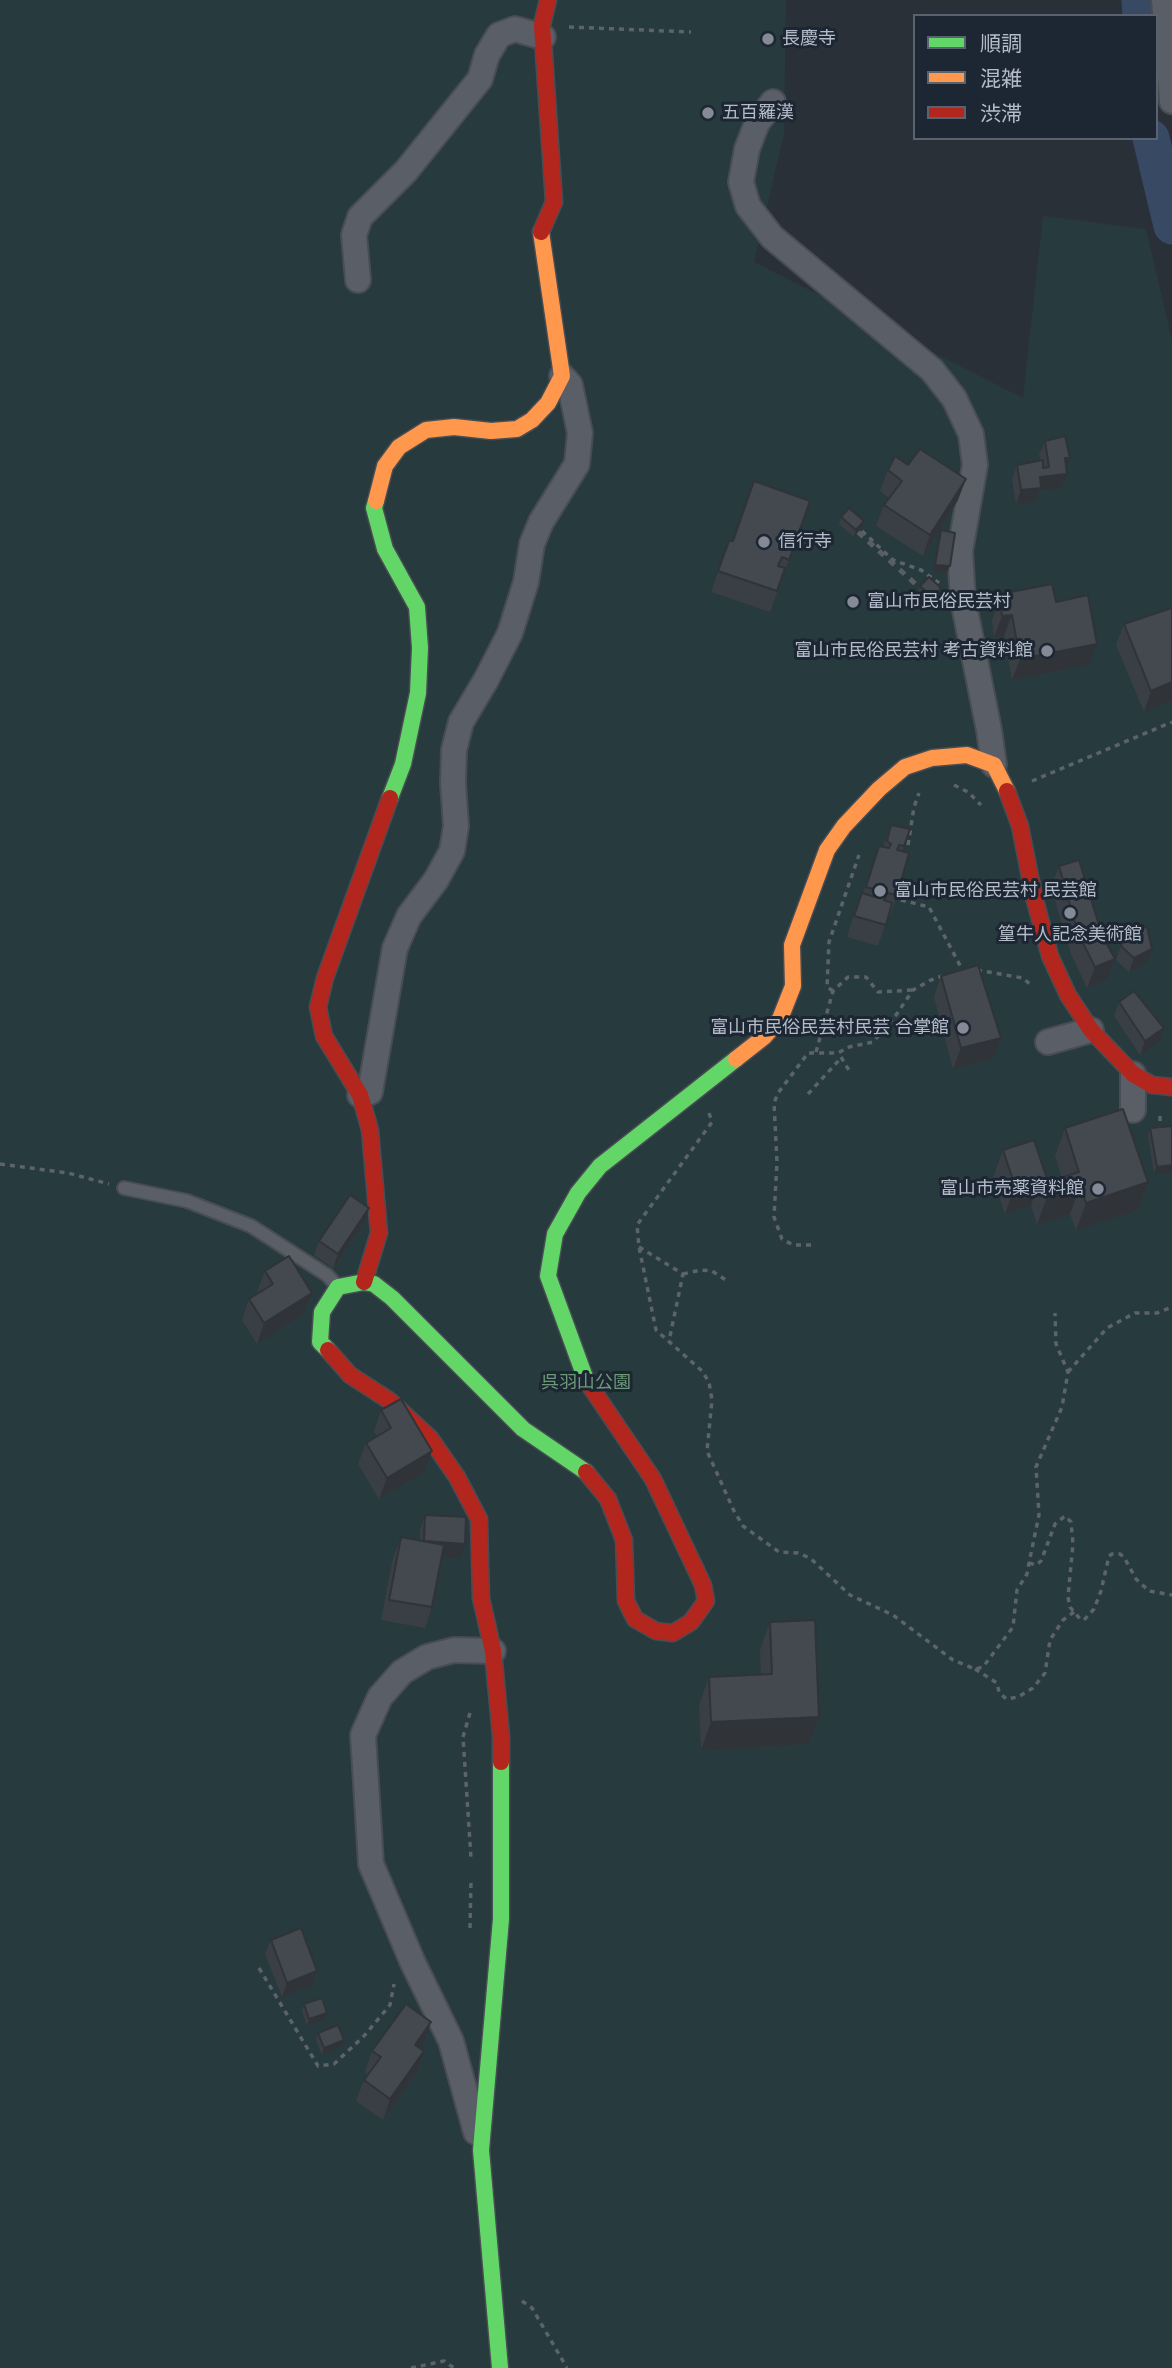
<!DOCTYPE html>
<meta charset="utf-8">
<style>
body{margin:0}
#map{position:relative;width:1172px;height:2368px;overflow:hidden;background:#2a3038;font-family:"DM Sans","Noto Sans JP",sans-serif}
canvas{display:block}
.legend{position:absolute;left:913px;top:14px;width:245px;height:126px;box-sizing:border-box;background:#1d2633;border:2px solid #59626f;margin:0;padding:9px 12px;list-style:none;font-size:21px;color:#b4bcc9}
.legend li{display:flex;align-items:center;gap:14px;height:35px}
.legend b{width:35px;border:2px solid #59626f}
</style>
<div id="map">
<canvas width="1172" height="2368"></canvas>
<ul class="legend">
<li><b style="height:9px;background:#63d668"></b>順調</li>
<li><b style="height:9px;background:#ff974d"></b>混雑</li>
<li><b style="height:9px;background:#b3261e"></b>渋滞</li>
</ul>
</div>
<script>
const ctx = document.querySelector('canvas').getContext('2d');
ctx.lineJoin = 'round';
function paint(path, color) {
  ctx.fillStyle = color;
  ctx.fill(path, 'evenodd');
}
function toPath(rows) {
  const path = new Path2D();
  for (const r of rows) {
    path.moveTo(r[0], r[1]);
    for (let i = 2; i < r.length; i += 2) path.lineTo(r[i], r[i + 1]);
  }
  return path;
}
function stroke(path, color, width, dash) {
  ctx.strokeStyle = color;
  ctx.lineWidth = width;
  ctx.lineCap = dash ? 'butt' : 'round';
  ctx.setLineDash(dash || []);
  ctx.stroke(path);
}
function label(font, color, halo, rows, align = 'center') {
  ctx.font = font + ' "DM Sans","Noto Sans JP",sans-serif';
  ctx.lineWidth = 6;
  ctx.setLineDash([]);
  ctx.textBaseline = 'middle';
  ctx.strokeStyle = halo;
  ctx.fillStyle = color;
  for (const [text, x, y, turn = 0] of rows) {
    ctx.save();
    ctx.translate(x, y);
    ctx.rotate((+turn || 0) * Math.PI / 180);
    ctx.textAlign = isNaN(turn) ? turn : align;
    if (halo) ctx.strokeText(text, 0, 0);
    ctx.fillText(text, 0, 0);
    ctx.restore();
  }
}
const green = toPath([
 [0,0,786,0,784,134,754,262,1023,398,1043,216,1146,229,1172,340,1172,2368,0,2368]
]);
const river = toPath([
 [1140,0,1141,16],
 [1151,138,1172,226]
]);
const path = toPath([
 [569,27,691,32],
 [862,531,893,560,921,570,939,583],
 [1032,781,1172,722],
 [954,785,968,792,981,805],
 [908,845,914,807,919,793],
 [901,900,929,907,963,971],
 [977,970,1023,978,1032,986],
 [833,991,827,987,829,942,859,855],
 [816,1052,833,991,848,977,866,977,878,992,913,990],
 [841,1057,850,1072],
 [808,1094,841,1058],
 [709,1113,712,1122,637,1225,639,1247,656,1330,702,1371,709,1382,712,1400,707,1451,734,1511,743,1526,779,1552,798,1553,810,1558,850,1595,893,1615,953,1660,975,1669,983,1667,1013,1627,1017,1590,1027,1574,1029,1563,1039,1515,1036,1467,1062,1407,1068,1372,1056,1344,1055,1313],
 [1160,1116,1160,1131],
 [0,1164,68,1173,109,1184],
 [811,1245,793,1245,782,1239,774,1217,777,1162,774,1103,778,1093,808,1053,838,1053,849,1047,873,1042,896,1015,913,990,931,980,942,976],
 [639,1247,683,1274,669,1341],
 [683,1274,701,1270,712,1271,729,1282],
 [1068,1372,1107,1328,1135,1313,1157,1313,1172,1307],
 [1029,1563,1036,1565,1041,1561,1055,1524,1065,1516,1071,1522,1073,1544,1068,1597,1070,1607,1080,1619,1084,1620,1094,1609,1101,1591,1109,1556,1112,1554,1120,1554,1124,1557,1136,1579,1149,1591,1172,1595],
 [975,1669,997,1683,999,1692,1006,1699,1018,1697,1033,1688,1045,1673,1050,1640,1063,1620,1074,1612],
 [470,1713,463,1737,471,1858],
 [470,1928,471,1880],
 [259,1968,318,2066,334,2064,364,2036,390,2005,394,1984],
 [522,2301,532,2308,567,2368],
 [411,2368,444,2361,454,2368]
]);
const lane = toPath([
 [124,1188,187,1201,251,1226,327,1275,338,1287]
]);
const street = toPath([
 [1164,0,1172,101],
 [773,102,757,123,747,149,741,182,748,206,772,237,932,370,954,398,971,434,975,465,960,551,963,600,989,730,994,765],
 [358,280,354,235,360,217,406,171,480,79,487,55,499,35,515,29,543,37],
 [1048,1042,1091,1030],
 [1133,1074,1133,1110],
 [360,1095,370,1092,395,948,409,916,436,880,452,851,456,826,453,783,454,750,461,722,486,680,510,633,526,582,532,544,541,522,577,464,580,433,570,385,562,376],
 [476,2132,451,2041,413,1963,371,1864,363,1735,380,1697,402,1672,427,1657,454,1650,493,1651]
]);
const fast = toPath([
 [376,501,374,508,385,549,417,607,420,648,418,693,403,764,390,798],
 [328,1350,320,1342,322,1312,338,1287,364,1282,374,1284,392,1298,523,1429,586,1472],
 [586,1380,548,1276,555,1234,578,1193,600,1166,736,1059],
 [500,2368,481,2150,501,1919,501,1762]
]);
const slow = toPath([
 [376,501,385,466,399,447,426,430,454,427,491,431,517,429,532,420,548,403,562,376,541,232],
 [736,1059,764,1037,780,1019,793,986,792,945,827,850,844,826,879,789,905,767,932,758,967,755,994,765,1007,791]
]);
const jam = toPath([
 [541,232,554,202,542,25,548,0],
 [1007,791,1020,826,1034,897,1050,956,1068,995,1091,1030,1133,1074,1152,1085,1172,1087],
 [364,1282,379,1233,370,1130,360,1095,324,1036,318,1007,325,978,390,798],
 [328,1350,350,1375,390,1401,430,1438,457,1477,479,1519,481,1598,493,1651,501,1736,501,1762],
 [586,1472,608,1499,624,1540,626,1601,635,1619,656,1631,673,1633,691,1622,706,1601,703,1585,653,1479,586,1380]
]);
const rail = toPath([
 [858,532,921,589]
]);
const wall = toPath([
 [1045,441,1066,468,1061,488,1040,490,1035,502,1016,504,1012,479,1017,465,1040,460,1039,455],
 [888,470,958,500,923,556,876,526,884,505,889,498,880,491],
 [810,501,770,612,711,592,729,541,733,541],
 [841,517,864,521,861,528,854,537,839,524],
 [941,530,947,573,933,572,939,537],
 [920,586,941,588,939,595,931,605,917,593],
 [1006,593,1056,602,1089,664,1012,680,1004,636,994,637,992,620,1000,599,1004,598],
 [1124,624,1172,700,1144,712,1116,645],
 [891,825,910,829,902,851,897,895,890,916,888,916,878,946,847,937,854,914,862,893,863,894,879,846,883,847],
 [1059,866,1102,935,1115,959,1107,980,1087,988,1071,954,1051,887],
 [1127,928,1152,949,1147,963,1129,972,1116,960],
 [941,976,1001,1038,993,1059,953,1069,934,997],
 [1119,1002,1159,1042,1140,1055,1114,1016],
 [1172,1126,1154,1174,1148,1135,1150,1128],
 [1065,1128,1148,1182,1138,1210,1076,1230,1070,1214,1037,1225,1031,1205,1005,1214,993,1178,1003,1150,1048,1182,1062,1178,1055,1156],
 [364,1222,333,1268,314,1255,319,1241],
 [265,1271,312,1293,304,1313,257,1344,242,1320,249,1299,258,1293,257,1292],
 [381,1410,424,1472,379,1499,358,1464,366,1443,377,1437,374,1431],
 [425,1515,460,1558,442,1557,432,1607,425,1628,381,1620,393,1558,401,1537,420,1540,420,1529],
 [770,1622,819,1717,809,1744,701,1750,699,1705,709,1677,761,1675,760,1650],
 [271,1940,317,1971,312,1985,282,1997,265,1954],
 [304,2004,327,2013,324,2020,307,2026,302,2011],
 [318,2033,341,2047,322,2055,316,2040],
 [424,2043,420,2048,424,2051,417,2072,383,2120,356,2101,364,2080,368,2075,365,2072,372,2051]
]);
const shadedWall = toPath([
 [1065,458,1070,458,1065,472],
 [1067,474,1061,488,1040,490,1035,502,1016,504,1021,490,1040,477],
 [966,479,958,500,923,556,930,535],
 [864,521,861,528,854,537,856,530],
 [935,565,950,566,947,573,933,572],
 [941,588,939,595,931,605,933,598],
 [1012,615,1004,636,994,637,1002,616],
 [1097,644,1089,664,1012,680,1020,659],
 [1172,682,1172,700,1144,712,1151,691],
 [1152,949,1147,963,1129,972,1134,958],
 [1115,959,1107,980,1087,988,1095,967],
 [1164,1028,1159,1042,1140,1055,1145,1041],
 [1001,1038,993,1059,953,1069,961,1048],
 [1172,1165,1172,1172,1154,1174,1157,1167],
 [1041,1178,1031,1205,1005,1214,1015,1186],
 [1148,1182,1138,1210,1076,1230,1086,1203],
 [1080,1186,1070,1214,1037,1225,1047,1197],
 [369,1208,364,1222,333,1268,338,1254],
 [312,1293,304,1313,257,1344,264,1323],
 [432,1451,424,1472,379,1499,387,1478],
 [424,1542,465,1544,460,1558,419,1556],
 [819,1717,809,1744,701,1750,711,1722],
 [317,1971,312,1985,282,1997,287,1983],
 [327,2013,324,2020,307,2026,309,2019],
 [431,2022,424,2043,408,2066,415,2045],
 [344,2040,341,2047,322,2055,324,2048],
 [424,2051,417,2072,383,2120,390,2099]
]);
const building = toPath([
 [1065,436,1070,458,1065,458,1067,474,1040,477,1041,488,1021,490,1017,465,1043,460,1043,468,1049,467,1045,441,1065,436],
 [920,449,966,479,930,535,884,505,902,481,888,470,895,456,908,465,920,449],
 [754,481,810,501,789,560,782,557,778,566,785,568,777,591,718,571,729,541,733,541,754,481],
 [849,508,864,521,856,530,841,517,849,508],
 [941,530,955,533,950,566,935,565,941,530],
 [929,577,941,588,933,598,920,586,929,577],
 [1052,584,1056,602,1088,595,1097,644,1020,659,1012,615,1002,616,1000,599,1007,598,1006,593,1052,584],
 [1172,608,1172,682,1151,691,1124,624,1172,608],
 [891,825,910,829,904,846,899,845,897,850,909,853,897,895,887,893,884,900,892,903,886,925,854,916,862,893,875,897,876,890,866,887,879,846,889,848,891,844,887,841,891,825],
 [1079,860,1102,935,1115,959,1095,967,1078,933,1059,866,1079,860],
 [1147,927,1152,949,1134,958,1121,946,1127,928,1147,927],
 [978,965,1001,1038,961,1048,941,976,978,965],
 [1134,991,1164,1028,1145,1041,1119,1002,1134,991],
 [1123,1109,1148,1182,1086,1203,1080,1186,1047,1197,1041,1178,1015,1186,1003,1150,1034,1140,1048,1182,1079,1172,1065,1128,1123,1109],
 [1172,1126,1172,1165,1157,1167,1150,1128,1172,1126],
 [350,1195,369,1208,338,1254,319,1241,350,1195],
 [289,1256,312,1293,264,1323,249,1299,273,1284,265,1271,289,1256],
 [401,1399,432,1451,387,1478,366,1443,391,1428,381,1410,401,1399],
 [425,1515,466,1517,465,1544,424,1541,425,1515],
 [401,1537,444,1545,432,1607,389,1600,401,1537],
 [815,1620,819,1717,711,1722,709,1677,772,1674,770,1622,815,1620],
 [301,1928,317,1971,287,1983,271,1940,301,1928],
 [322,1998,327,2013,309,2019,304,2004,322,1998],
 [406,2004,431,2022,415,2045,424,2051,390,2099,364,2080,381,2057,372,2051,406,2004],
 [338,2025,344,2040,324,2048,318,2033,338,2025]
]);
const markers = [
 [768,39,7,"#848b96"],
 [708,113,7,"#848b96"],
 [764,542,7,"#848b96"],
 [853,602,7,"#848b96"],
 [1047,651,7,"#848b96"],
 [880,891,7,"#848b96"],
 [1070,913,7,"#848b96"],
 [963,1028,7,"#848b96"],
 [1098,1189,7,"#848b96"]
];
const poiNames = [
 ["長慶寺",782,39],
 ["五百羅漢",722,113],
 ["信行寺",778,542],
 ["富山市民俗民芸村",867,602],
 ["富山市民俗民芸村 考古資料館",1033,651,"right"],
 ["富山市民俗民芸村 民芸館",894,891],
 ["篁牛人記念美術館",1070,935,"center"],
 ["富山市民俗民芸村民芸 合掌館",949,1028,"right"],
 ["富山市売薬資料館",1084,1189,"right"]
];
const parkNames = [
 ["呉羽山公園",586,1383]
];
paint(green, '#273a3e');
stroke(river, '#384963', 37);
stroke(lane, '#484c53', 16);
stroke(street, '#484c53', 28);
stroke(fast, '#484c53', 19);
stroke(slow, '#484c53', 19);
stroke(jam, '#484c53', 19);
stroke(path, '#5d636a', 3.5, [5, 5]);
stroke(lane, '#5a5e66', 12);
stroke(street, '#5a5e66', 24);
stroke(fast, '#63d668', 16);
stroke(slow, '#ff974d', 16);
stroke(jam, '#b3261e', 16);
stroke(rail, '#595d64', 5, [7, 7]);
paint(wall, '#3a3f45');
paint(shadedWall, '#303338');
paint(building, '#444950');
stroke(building, '#303338', 2);
for (const [x, y, r, color] of markers) {
  const dot = new Path2D();
  dot.arc(x, y, r, 0, 2 * Math.PI);
  ctx.fillStyle = color;
  ctx.fill(dot);
  stroke(dot, '#1d2633', 2.5);
}
label('18px', '#b4bcc9', '#1d2633', poiNames, 'left');
label('18px', '#6b9a76', '#1d2633', parkNames);
</script>
